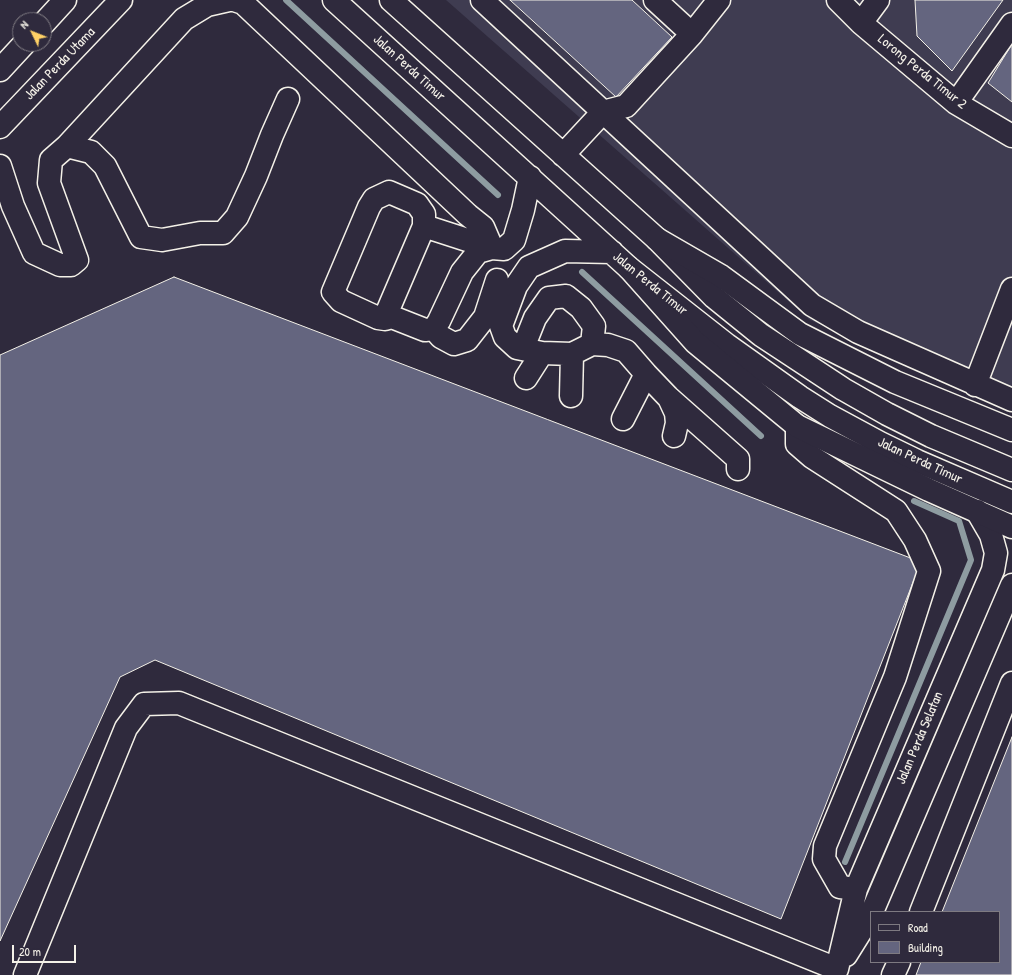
<!DOCTYPE html>
<style>
body{margin:0}
#map{position:relative;width:1012px;height:975px;overflow:hidden;background:#2f2a3d;font-family:"Patrick Hand",sans-serif}
canvas{display:block}
.legend{position:absolute;left:870px;top:911px;width:130px;height:52px;box-sizing:border-box;background:#2f2a3d;border:1px solid #7e7a81;margin:0;padding:5px 7px;list-style:none;font-size:12px;color:#f4f1e8}
.legend li{display:flex;align-items:center;gap:8px;height:20px}
.legend b{width:20px;border:1px solid #7e7a81}
.north{position:absolute;left:12px;top:12px;width:40px;height:40px;box-sizing:border-box;background:#2f2a3d;border:1px solid #7e7a81;border-radius:50%;rotate:313deg;font-size:11px;font-weight:700;line-height:16px;text-align:center;color:#f4f1e8}
.north::after{content:'';display:block;margin:auto;width:14px;height:18px;background:#ffd166;clip-path:polygon(50% 0,100% 100%,50% 72%,0 100%)}
.scale{position:absolute;left:12px;top:945px;width:64px;height:18px;box-sizing:border-box;border:2px solid #f4f1e8;border-top:0;padding-left:5px;font-size:12px;line-height:14px;white-space:nowrap;color:#f4f1e8;-webkit-text-stroke:3px #2f2a3d;paint-order:stroke}
</style>
<div id="map">
<canvas width="1012" height="975"></canvas>
<ul class="legend">
<li><b style="height:5px;background:#2f2a3d"></b>Road</li>
<li><b style="height:11px;background:#64657f"></b>Building</li>
</ul>
<div class="north">N</div>
<div class="scale">20 m</div>
</div>
<script>
const ctx = document.querySelector('canvas').getContext('2d');
ctx.lineJoin = 'round';
function paint(path, color) {
  ctx.fillStyle = color;
  ctx.fill(path, 'evenodd');
}
function toPath(rows) {
  const path = new Path2D();
  for (const r of rows) {
    path.moveTo(r[0], r[1]);
    for (let i = 2; i < r.length; i += 2) path.lineTo(r[i], r[i + 1]);
  }
  return path;
}
function stroke(path, color, width, dash) {
  ctx.strokeStyle = color;
  ctx.lineWidth = width;
  ctx.lineCap = dash ? 'butt' : 'round';
  ctx.setLineDash(dash || []);
  ctx.stroke(path);
}
function label(font, color, halo, rows, align = 'center') {
  ctx.font = font + ' "Patrick Hand",sans-serif';
  ctx.lineWidth = 4;
  ctx.setLineDash([]);
  ctx.textBaseline = 'middle';
  ctx.strokeStyle = halo;
  ctx.fillStyle = color;
  for (const [text, x, y, turn = 0] of rows) {
    ctx.save();
    ctx.translate(x, y);
    ctx.rotate((+turn || 0) * Math.PI / 180);
    ctx.textAlign = isNaN(turn) ? turn : align;
    if (halo) ctx.strokeText(text, 0, 0);
    ctx.fillText(text, 0, 0);
    ctx.restore();
  }
}
const built = toPath([
 [446,0,1012,0,1012,408,810,320]
]);
const stream = toPath([
 [286,0,498,195],
 [582,272,761,436],
 [845,862,971,560,959,521,914,501]
]);
const building = toPath([
 [510,0,632,0,672,37,616,97,510,0],
 [915,0,1003,0,952,71,917,36,915,0],
 [1012,44,1012,102,988,83,1012,44],
 [174,277,921,562,781,919,155,660,120,677,0,941,0,355,174,277],
 [1012,737,1012,975,916,975,921,962,999,962,999,912,942,912,1012,737]
]);
const minor = toPath([
 [234,0,243,3,468,215,483,227,492,248,424,226],
 [334,0,629,268,727,345,800,397,830,416,880,443,917,461,1012,502],
 [391,0,657,239,714,297,761,335,843,389,887,414,931,436,1012,470],
 [482,0,812,305,858,332,1012,400],
 [655,0,692,34],
 [838,0,861,23,956,103,1012,136],
 [44,23,65,0],
 [861,23,878,0],
 [0,70,24,44],
 [956,103,1012,24],
 [0,127,121,0],
 [67,146,91,152,105,166,141,237,162,240,200,233,223,233,237,217,256,176,272,135,288,99],
 [563,155,603,112,626,106,692,34,719,0],
 [0,166,13,206,34,253,60,265,71,265,77,260,49,183,51,160,67,146,184,19,207,5,229,0],
 [612,252,565,251,529,267,516,286,501,326,505,337,517,348,542,353,572,354,592,344,608,345,626,351,646,374,668,397,738,459,738,469],
 [392,317,385,319,378,318,341,301,333,292,369,207,374,199,389,192,417,204,424,214,424,226,388,310,392,317,425,330,434,329,439,321,462,272,478,252,492,248,504,249,514,240,523,210,530,177],
 [434,329,441,337,454,344,467,340,485,317,497,280],
 [527,349,525,343,535,318,549,298,566,296,581,308,594,326,592,344],
 [526,378,542,353],
 [975,385,1012,289],
 [571,396,572,354],
 [669,398,676,413,677,423,674,436],
 [623,419,646,374],
 [797,426,797,444,812,457,896,511,915,540,929,571,895,677,825,846,824,859,840,887,856,889],
 [872,912,1012,585],
 [921,912,1012,683],
 [846,955,871,915],
 [837,969,856,889,993,570,996,553,991,535,977,511],
 [25,975,126,728,144,704,179,703,837,969],
 [893,975,899,962]
]);
const major = toPath([
 [657,239,721,276,800,334,895,382,1012,430],
 [629,268,695,342,797,426,929,490,1012,527]
]);
const streetNames = [
 ["Jalan Perda Utama",60,64,-46],
 ["Jalan Perda Timur",409,68,42],
 ["Lorong Perda Timur 2",922,72,39],
 ["Jalan Perda Timur",650,284,39],
 ["Jalan Perda Timur",920,461,25],
 ["Jalan Perda Selatan",920,738,-67]
];
paint(built, '#3f3c51');
stroke(stream, '#8e9ca1', 6);
paint(building, '#64657f');
stroke(building, '#f4f1e8', 1);
stroke(minor, '#f4f1e8', 25);
stroke(major, '#f4f1e8', 25);
stroke(minor, '#2f2a3d', 22);
stroke(major, '#2f2a3d', 22);
label('14px', '#f4f1e8', '#2f2a3d', streetNames);
</script>
